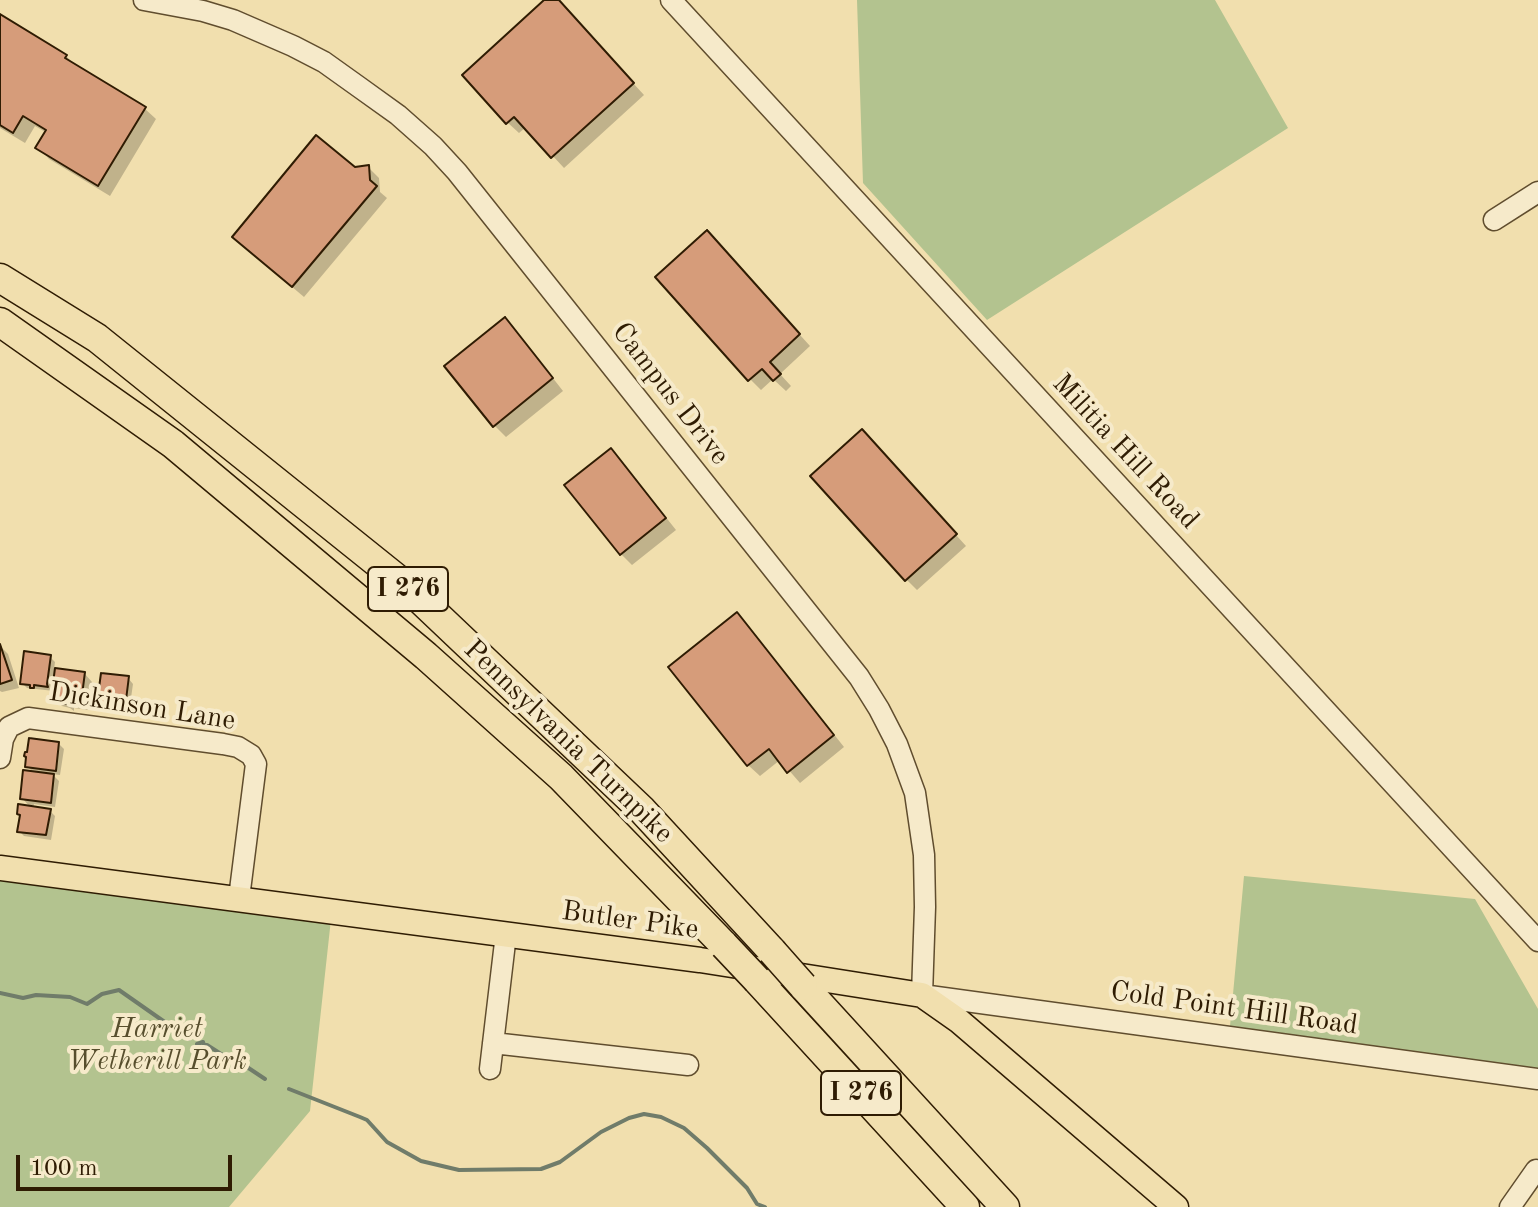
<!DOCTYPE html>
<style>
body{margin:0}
#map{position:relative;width:1538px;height:1207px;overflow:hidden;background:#f1dfae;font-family:"Old Standard TT",serif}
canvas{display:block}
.scale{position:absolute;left:16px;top:1155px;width:216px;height:36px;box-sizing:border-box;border:4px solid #2f1c03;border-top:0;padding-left:10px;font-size:24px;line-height:28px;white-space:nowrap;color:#2f1c03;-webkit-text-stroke:6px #f6eaca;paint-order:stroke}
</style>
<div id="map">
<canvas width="1538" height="1207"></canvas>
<div class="scale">100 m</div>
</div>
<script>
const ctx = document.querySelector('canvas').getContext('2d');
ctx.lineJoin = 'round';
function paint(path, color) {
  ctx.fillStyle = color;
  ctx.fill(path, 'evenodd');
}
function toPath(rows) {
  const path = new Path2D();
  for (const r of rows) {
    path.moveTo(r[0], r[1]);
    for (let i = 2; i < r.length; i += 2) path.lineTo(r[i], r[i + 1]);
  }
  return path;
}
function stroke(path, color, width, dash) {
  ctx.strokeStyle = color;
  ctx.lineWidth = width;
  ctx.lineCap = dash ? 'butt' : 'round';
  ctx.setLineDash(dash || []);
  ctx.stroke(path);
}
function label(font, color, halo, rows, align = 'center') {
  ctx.font = font + ' "Old Standard TT",serif';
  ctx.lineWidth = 8;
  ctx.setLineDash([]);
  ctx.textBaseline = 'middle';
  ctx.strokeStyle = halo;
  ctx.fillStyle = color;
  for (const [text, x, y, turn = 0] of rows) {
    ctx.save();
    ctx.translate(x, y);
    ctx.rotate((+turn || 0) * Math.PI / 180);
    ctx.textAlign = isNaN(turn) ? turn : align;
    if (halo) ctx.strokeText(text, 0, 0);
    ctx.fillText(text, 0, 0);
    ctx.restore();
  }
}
const green = toPath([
 [857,0,1215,0,1288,128,987,320,863,183],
 [0,868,332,910,310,1111,229,1207,0,1207],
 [1244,876,1475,899,1538,1009,1538,1079,1229,1037]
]);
const shadow = toPath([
 [547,0,557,0,644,95,564,168,526,127,519,133,507,122],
 [0,16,66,56,76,66,144,108,156,119,110,196,49,159,38,147,47,133,35,126,25,143,0,128],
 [368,167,379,178,380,192,387,198,304,297,246,248,354,170],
 [718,244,810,346,780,374,791,386,786,391,773,379,761,390,750,379],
 [516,331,563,391,506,437,494,425],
 [873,443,966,546,917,590,906,579],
 [622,462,676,530,632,565,621,554],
 [748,626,844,747,800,783,780,760,760,776,748,765],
 [0,646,8,654,19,688,2,692,0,691],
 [50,657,55,662,54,670,84,673,92,682,88,710,74,708,74,711,70,708,62,706,53,698,54,691,27,688,22,683],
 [128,678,133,684,129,712,104,707,99,702],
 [59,744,64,749,60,775,52,774,59,781,55,807,34,804,33,808,50,811,55,816,51,840,24,836,19,831,31,808,22,798,34,773,27,766]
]);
const stream = toPath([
 [0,993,23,998,36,995,70,997,87,1004,102,994,119,990,189,1039],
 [197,1044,203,1042,204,1045,207,1045,232,1061,244,1065,265,1079],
 [289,1089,360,1117,367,1120,387,1142,421,1161,459,1170,541,1169,560,1162,601,1132,629,1118,644,1114,661,1117,684,1128,707,1148,747,1188,757,1204,765,1207]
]);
const building = toPath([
 [544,0,559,0,634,83,551,158,514,117,506,124,462,75,544,0],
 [0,14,67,55,65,58,146,107,98,186,35,148,46,130,23,116,13,133,0,125,0,14],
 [316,135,355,167,369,165,370,180,377,186,292,287,232,237,316,135],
 [707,230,800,334,770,362,781,374,773,381,762,369,748,381,655,277,707,230],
 [505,317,553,378,493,427,444,366,505,317],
 [862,429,957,534,905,581,810,476,862,429],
 [611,448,666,518,620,555,564,485,611,448],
 [737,612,834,735,787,773,769,749,747,766,668,667,737,612],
 [0,644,12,680,0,684,0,644],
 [24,651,51,655,47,684,48,687,34,685,34,688,30,688,30,685,20,684,24,651],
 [55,668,85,672,81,703,67,701,67,704,62,703,62,700,51,699,55,668],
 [101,673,129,676,125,708,97,703,101,673],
 [29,738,59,742,56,771,25,767,26,757,24,756,25,752,27,752,29,738],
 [23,770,54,774,51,803,20,799,23,770],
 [18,804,51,809,46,835,17,832,20,815,17,814,18,804]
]);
const minor = toPath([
 [144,0,203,11,233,20,293,46,324,62,359,87,398,115,433,146,457,172,859,677,879,709,897,744,915,793,924,855,925,907,922,995,1538,1079],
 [671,0,1538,941],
 [1494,220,1538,192],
 [0,758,3,739,9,727,28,718,223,744,238,747,251,755,256,764,239,898],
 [493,1043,688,1065],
 [490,1069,506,934],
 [1510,1207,1536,1170]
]);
const major = toPath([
 [0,868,700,960,922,995,959,1021,1176,1207]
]);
const highway = toPath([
 [0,278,97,338,405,585,642,810,772,951],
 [0,322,173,444,426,656,561,777,724,945],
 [757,980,965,1207],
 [803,986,1005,1207]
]);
const highwayBridge = toPath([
 [724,945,757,980],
 [772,951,803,986]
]);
const shields = [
 [408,589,80],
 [861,1093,80]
];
const shieldNames = [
 ["I 276",408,589],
 ["I 276",861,1093]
];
const streetNames = [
 ["Campus Drive",670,394,52],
 ["Militia Hill Road",1125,452,47],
 ["Dickinson Lane",142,707,9],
 ["Pennsylvania Turnpike",568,742,44],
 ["Butler Pike",630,921,8],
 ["Cold Point Hill Road",1234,1009,8]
];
const parkNames = [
 ["Harriet",157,1030],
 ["Wetherill Park",157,1062]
];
paint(green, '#b3c38f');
paint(shadow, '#0003');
stroke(stream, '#707c6a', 4);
paint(building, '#d69c7a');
stroke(building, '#2f1c03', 2);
stroke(minor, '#604d2e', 23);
stroke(major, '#2f1c03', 27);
stroke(highway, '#2f1c03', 31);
stroke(minor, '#f6eaca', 20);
stroke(major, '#f1dfae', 24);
stroke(highway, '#f1dfae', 28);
stroke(highwayBridge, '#2f1c03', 31, []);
stroke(highwayBridge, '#f1dfae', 28);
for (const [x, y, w] of shields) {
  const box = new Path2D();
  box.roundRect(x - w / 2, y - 22, w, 44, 6);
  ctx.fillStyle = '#f6eaca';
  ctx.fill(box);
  stroke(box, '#2f1c03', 2);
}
label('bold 26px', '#2f1c03', null, shieldNames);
label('28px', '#2f1c03', '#f6eaca', streetNames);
label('italic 28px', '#574e2d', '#f6eaca', parkNames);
</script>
